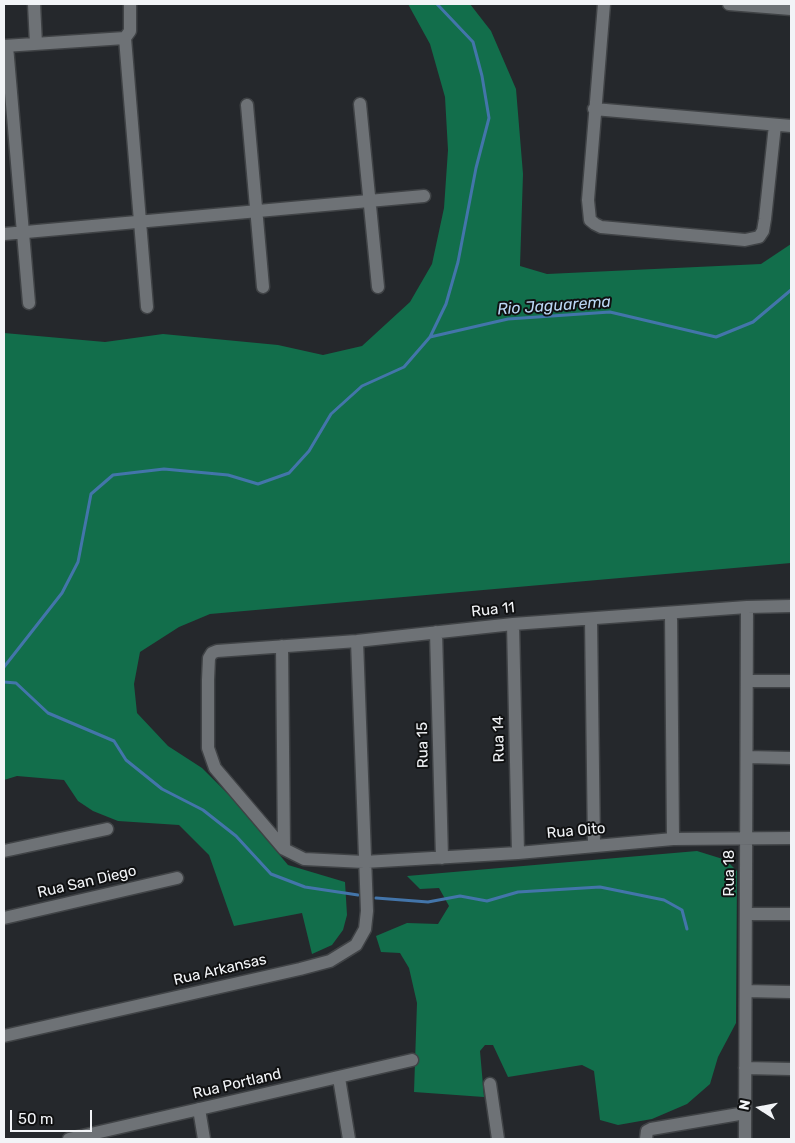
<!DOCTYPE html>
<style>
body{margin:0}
#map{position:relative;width:795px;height:1143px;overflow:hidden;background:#25282c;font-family:Rubik,sans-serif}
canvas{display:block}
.frame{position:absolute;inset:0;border:5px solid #f2f4f7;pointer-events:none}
.north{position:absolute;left:735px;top:1083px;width:50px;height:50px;-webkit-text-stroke:4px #101112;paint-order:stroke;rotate:281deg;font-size:14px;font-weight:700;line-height:20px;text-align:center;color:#f2f4f7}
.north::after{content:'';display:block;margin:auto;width:18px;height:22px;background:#f2f4f7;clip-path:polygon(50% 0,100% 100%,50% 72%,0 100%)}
.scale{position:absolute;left:10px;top:1110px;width:82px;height:22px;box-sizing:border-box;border:2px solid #f2f4f7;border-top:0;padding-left:6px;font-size:15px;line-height:18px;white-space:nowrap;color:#f2f4f7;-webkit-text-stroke:4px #101112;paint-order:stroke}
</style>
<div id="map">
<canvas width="795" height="1143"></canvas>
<div class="frame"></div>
<div class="north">N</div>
<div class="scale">50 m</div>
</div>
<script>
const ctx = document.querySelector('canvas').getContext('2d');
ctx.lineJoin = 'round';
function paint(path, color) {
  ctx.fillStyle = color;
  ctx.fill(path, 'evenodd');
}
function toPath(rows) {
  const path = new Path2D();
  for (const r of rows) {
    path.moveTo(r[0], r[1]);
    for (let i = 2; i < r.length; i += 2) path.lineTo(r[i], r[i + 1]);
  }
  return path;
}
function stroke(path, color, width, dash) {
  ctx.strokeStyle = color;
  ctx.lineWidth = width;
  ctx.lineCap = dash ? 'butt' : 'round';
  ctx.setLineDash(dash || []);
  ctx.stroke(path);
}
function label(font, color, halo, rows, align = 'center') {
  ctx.font = font + ' Rubik,sans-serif';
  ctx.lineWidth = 4;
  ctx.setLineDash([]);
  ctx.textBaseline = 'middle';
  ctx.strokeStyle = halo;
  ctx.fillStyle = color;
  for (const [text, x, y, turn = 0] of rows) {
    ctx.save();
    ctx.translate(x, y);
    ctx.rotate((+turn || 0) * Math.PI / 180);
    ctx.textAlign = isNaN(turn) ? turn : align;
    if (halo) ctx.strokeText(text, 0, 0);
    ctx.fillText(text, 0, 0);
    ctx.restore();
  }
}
const forest = toPath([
 [408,4,470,4,491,31,516,89,523,174,520,266,547,274,761,264,791,244,791,563,210,614,179,627,140,652,134,684,137,713,168,746,202,768,230,796,288,865,345,882,347,915,343,930,332,945,312,954,302,913,234,926,209,855,179,825,118,821,93,811,78,801,64,780,17,776,4,780,4,333,105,342,163,334,278,345,323,355,362,346,410,302,432,264,444,208,448,150,445,97,430,44],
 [697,851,726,860,737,871,736,1023,718,1057,710,1084,687,1104,652,1119,618,1125,600,1120,594,1071,582,1065,508,1077,493,1045,485,1045,480,1051,484,1097,414,1092,417,1003,409,968,400,953,381,952,376,936,407,923,438,924,449,906,439,888,420,889,407,876]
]);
const stream = toPath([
 [430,337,446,304,458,262,476,168,489,118,482,76,473,42,437,4],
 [4,667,62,593,78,562,91,494,113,475,164,469,228,475,258,484,289,473,309,451,331,414,362,386,404,367,430,337,508,319,610,312,716,337,753,322,791,290],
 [4,682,16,683,48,713,114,741,126,760,162,789,203,810,236,836,271,874,305,887,358,895],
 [376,898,428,902,460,896,487,901,518,892,600,887,664,900,682,910,687,929]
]);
const minor = toPath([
 [34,4,36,44],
 [130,4,130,31,125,38,147,307],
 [604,4,588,200,590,220,595,224,601,227,745,240,759,237,763,231,765,219,775,125],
 [729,4,791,9],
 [4,46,125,38],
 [7,46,29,303],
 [360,104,378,287],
 [247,105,263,287],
 [594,109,791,126],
 [4,234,424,196],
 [791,606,747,607,513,624,357,641,217,651,212,653,209,658,208,680,208,748,215,768,284,849,304,859,364,862,518,853,673,839,791,838],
 [671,613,673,839],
 [591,619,594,845],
 [513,624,518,853],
 [436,632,442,858],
 [282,646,284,849],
 [747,681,791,681],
 [747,757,791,758],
 [4,851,107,829],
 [746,914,791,914],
 [4,918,177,878],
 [746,991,791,992],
 [4,1036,300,969,330,961,356,945,365,929,367,911,357,641],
 [745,1068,791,1069],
 [339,1078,349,1139],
 [490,1084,498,1139],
 [199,1109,204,1139],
 [69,1139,412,1060],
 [646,1139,647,1131,651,1129,745,1113],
 [745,1139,747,607]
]);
const streetNames = [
 ["Rua 11",493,610,-6],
 ["Rua 14",499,739,-91],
 ["Rua 15",423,745,-91],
 ["Rua Oito",576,831,-5],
 ["Rua 18",730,873,-90],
 ["Rua San Diego",87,882,-13],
 ["Rua Arkansas",220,970,-13],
 ["Rua Portland",237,1084,-13]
];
const waterNames = [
 ["Rio Jaguarema",554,306,-4]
];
paint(forest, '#126e4b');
stroke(stream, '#4375aa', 3);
stroke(minor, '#404346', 15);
stroke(minor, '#6e7276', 12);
label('15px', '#f2f4f7', '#101112', streetNames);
label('italic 16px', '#bcd8f6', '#101112', waterNames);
</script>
